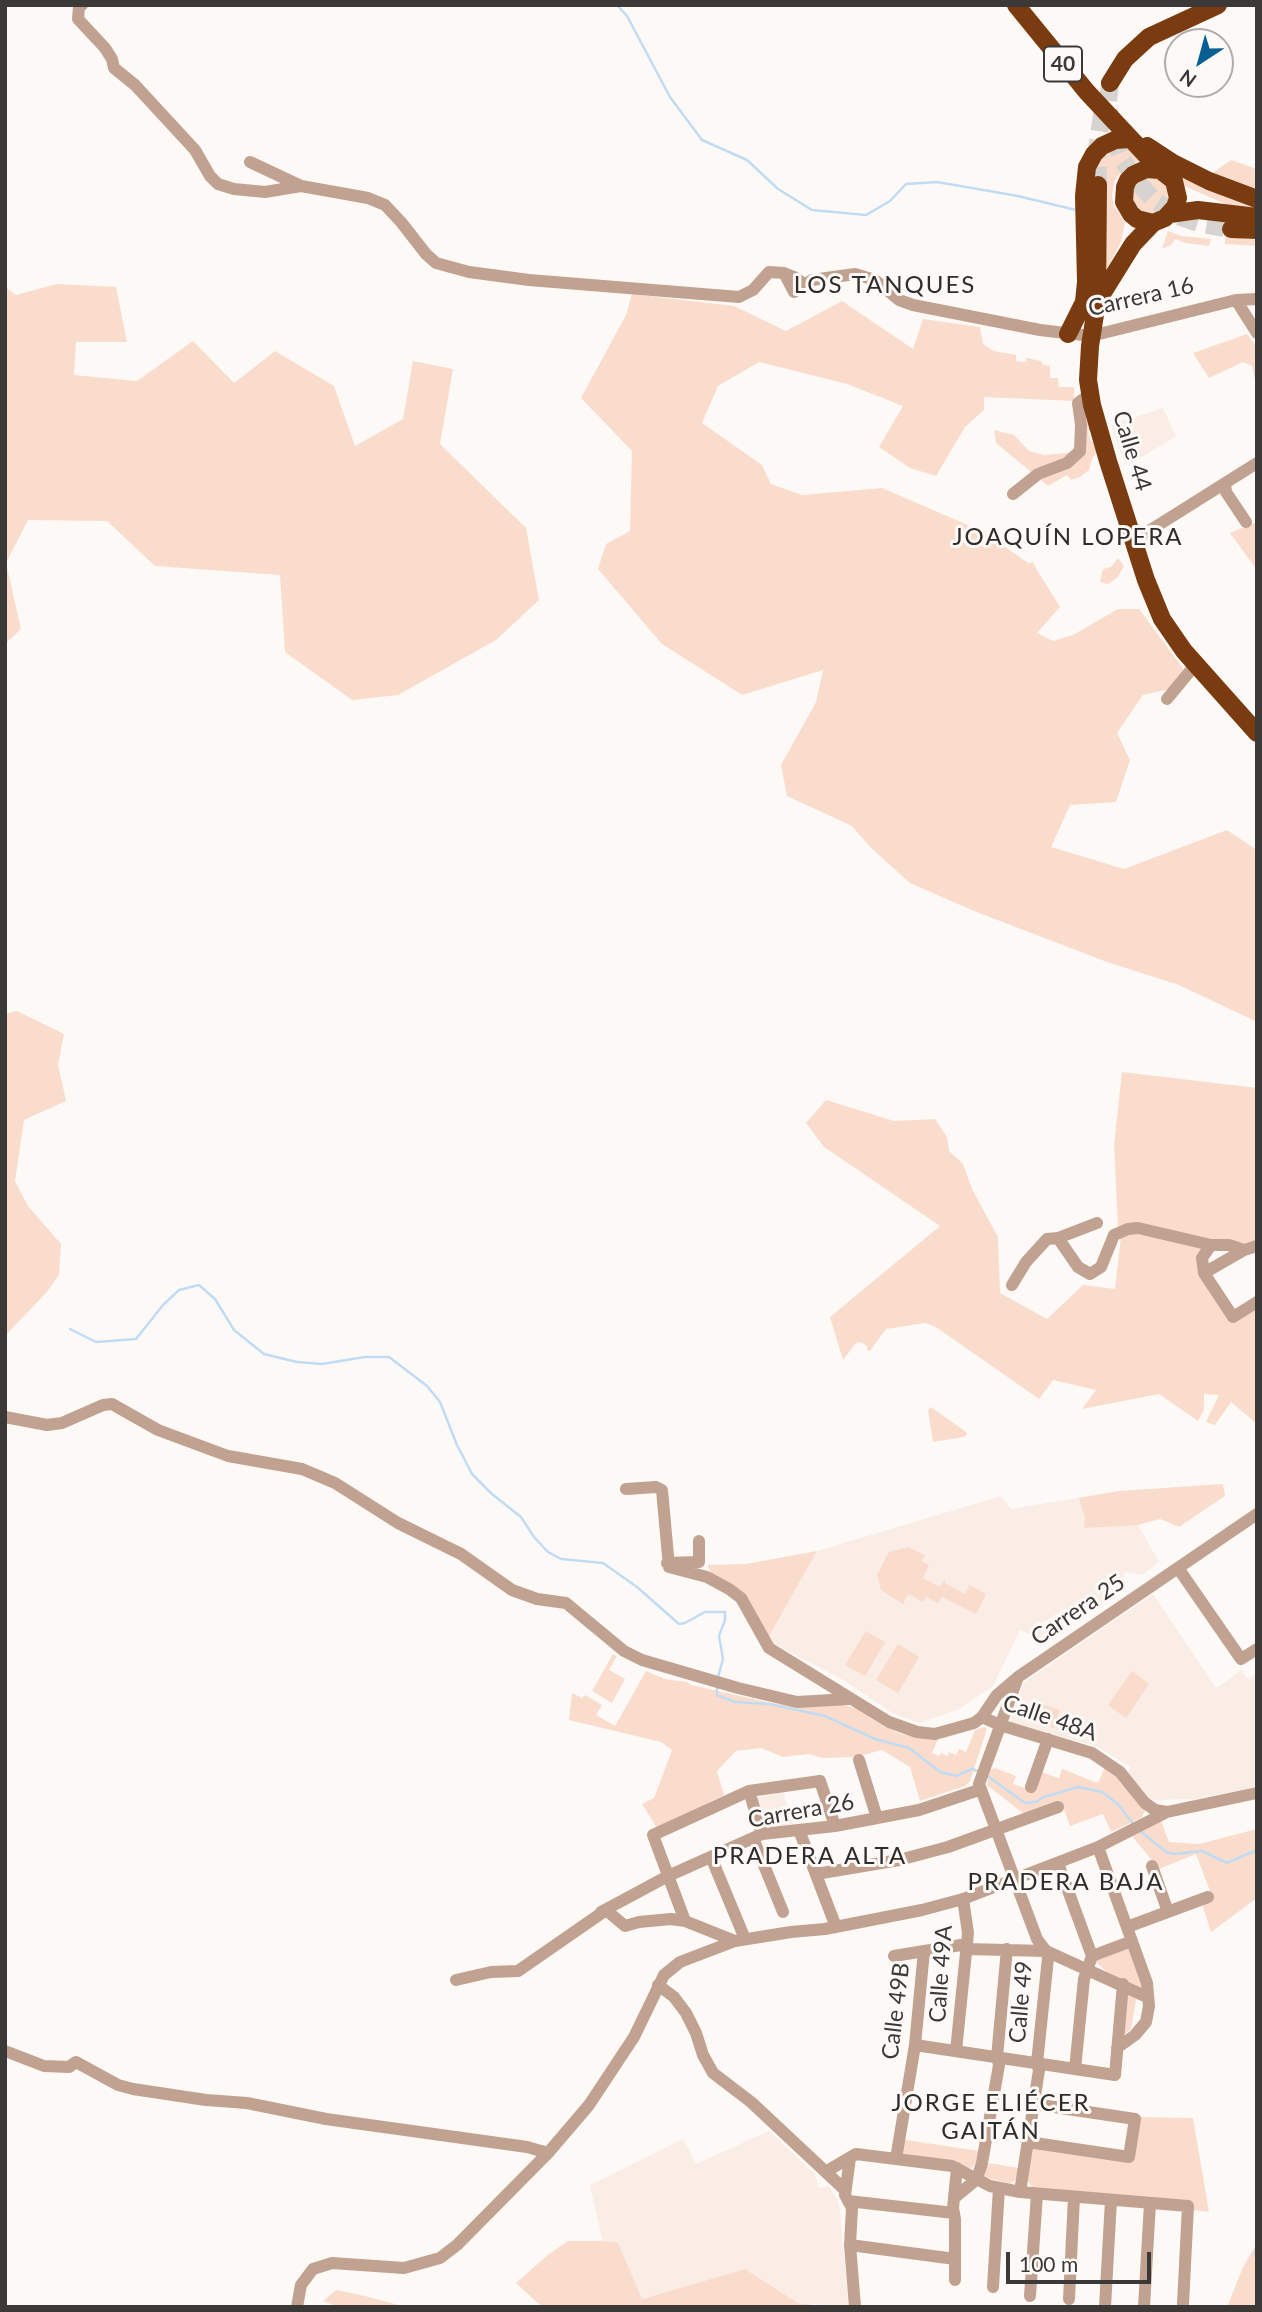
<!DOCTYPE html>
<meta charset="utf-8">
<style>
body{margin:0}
#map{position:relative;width:1262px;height:2312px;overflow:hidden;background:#fdf9f7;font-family:Lato,sans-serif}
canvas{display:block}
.frame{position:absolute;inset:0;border:7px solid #3b3938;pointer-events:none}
.north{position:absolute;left:1164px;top:28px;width:70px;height:70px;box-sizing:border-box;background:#fdf9f7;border:2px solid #afacab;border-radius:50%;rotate:216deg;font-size:19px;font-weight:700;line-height:28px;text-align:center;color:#3b3938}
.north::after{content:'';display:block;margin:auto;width:24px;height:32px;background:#075f91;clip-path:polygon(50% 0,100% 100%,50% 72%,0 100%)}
.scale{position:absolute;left:1006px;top:2252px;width:145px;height:32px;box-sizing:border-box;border:4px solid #3b3938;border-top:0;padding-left:9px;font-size:21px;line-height:24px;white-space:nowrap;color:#3b3938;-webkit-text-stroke:5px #fdf9f7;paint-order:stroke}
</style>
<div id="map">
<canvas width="1262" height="2312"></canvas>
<div class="frame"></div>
<div class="north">N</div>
<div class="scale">100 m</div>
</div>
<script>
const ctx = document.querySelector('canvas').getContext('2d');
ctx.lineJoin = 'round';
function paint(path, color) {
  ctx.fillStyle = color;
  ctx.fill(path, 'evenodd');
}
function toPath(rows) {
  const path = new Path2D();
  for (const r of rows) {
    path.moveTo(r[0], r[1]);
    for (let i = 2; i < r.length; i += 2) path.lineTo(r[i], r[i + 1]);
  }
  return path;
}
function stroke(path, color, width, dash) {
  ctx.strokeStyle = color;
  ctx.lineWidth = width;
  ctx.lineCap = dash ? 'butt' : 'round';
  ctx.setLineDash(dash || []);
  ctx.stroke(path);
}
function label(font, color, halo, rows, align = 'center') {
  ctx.font = font + ' Lato,sans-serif';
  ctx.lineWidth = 6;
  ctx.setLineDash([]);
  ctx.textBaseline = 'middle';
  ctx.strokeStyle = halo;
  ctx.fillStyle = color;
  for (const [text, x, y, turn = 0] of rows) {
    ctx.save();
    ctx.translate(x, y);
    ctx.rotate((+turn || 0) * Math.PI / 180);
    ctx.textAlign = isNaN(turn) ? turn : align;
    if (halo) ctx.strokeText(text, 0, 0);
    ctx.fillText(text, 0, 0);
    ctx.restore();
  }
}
const built = toPath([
 [1163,408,1176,436,1142,457,1125,464,1111,425],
 [1119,1491,1159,1562,1142,1575,1124,1572,1122,1590,1109,1596,1110,1598,1074,1621,1066,1608,1041,1624,1051,1638,1046,1642,1020,1630,993,1686,959,1709,919,1723,892,1713,845,1681,767,1640,817,1551,1001,1496,1011,1509],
 [1153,1594,1216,1688,1242,1670,1247,1679,1257,1673,1257,1787,1195,1799,1152,1800,1128,1773,1130,1767,1096,1746,1010,1723,1023,1683],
 [783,1792,793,1824,764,1828,756,1798],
 [769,2131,815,2174,819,2188,829,2186,839,2203,849,2307,798,2303,745,2269,617,2306,590,2185,683,2139,696,2164]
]);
const green = toPath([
 [1124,147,1146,159,1130,164,1123,169,1114,182,1112,196,1114,206,1125,222,1121,242,1106,270,1105,178,1090,179,1102,151],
 [1231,160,1257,169,1257,194,1208,176],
 [1177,174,1257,204,1257,208,1230,206,1182,185],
 [1153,175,1172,189,1164,212,1145,216,1131,202,1132,187,1143,176],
 [1168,231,1181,236,1211,239,1209,246,1185,243,1175,239,1171,245,1162,249],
 [1225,236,1257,240,1257,246,1225,244],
 [57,284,116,287,127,342,76,342,74,375,137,381,193,341,234,383,275,351,334,386,355,446,403,419,413,361,453,369,440,444,526,528,539,600,496,640,398,695,352,700,285,652,280,575,155,566,107,521,28,520,6,563,21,629,5,644,5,287,16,295],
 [632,294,734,306,786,331,842,301,913,349,923,319,980,327,983,344,994,351,1016,355,1016,361,1026,362,1026,358,1041,361,1043,365,1050,366,1050,378,1058,378,1059,387,1074,387,1074,401,984,397,984,410,965,427,936,476,910,468,879,447,903,406,847,384,759,362,718,386,702,423,762,465,771,484,802,495,882,488,984,532,1028,563,1033,562,1037,570,1060,607,1037,633,1053,641,1073,635,1118,609,1139,609,1185,671,1170,689,1143,695,1117,733,1130,760,1116,802,1070,805,1051,847,1124,869,1227,830,1257,850,1257,1022,1179,985,1107,962,974,911,910,883,870,847,852,826,787,796,781,765,816,702,823,670,742,695,662,644,598,569,606,544,630,531,632,451,581,398,626,315],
 [1247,334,1257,347,1257,389,1252,366,1243,362,1209,378,1193,353],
 [1090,421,1092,430,1088,431,1091,442,1095,440,1097,452,1092,459,1089,470,1080,477,1071,480,1067,475,1048,486,996,443,994,430,1014,435,1029,451,1044,455,1068,453,1074,450,1084,422],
 [1257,522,1257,570,1230,533],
 [1118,558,1124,566,1118,577,1108,584,1100,582,1103,569,1111,567],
 [17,1011,64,1034,58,1065,66,1101,24,1120,15,1181,28,1206,61,1244,59,1275,46,1293,5,1336,5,1014],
 [1122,1072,1257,1088,1257,1241,1244,1243,1118,1229,1114,1145],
 [826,1100,894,1121,935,1119,947,1137,949,1151,963,1164,972,1189,998,1237,1000,1293,1047,1319,1083,1285,1115,1289,1121,1236,1127,1232,1203,1247,1198,1256,1231,1320,1257,1306,1257,1424,1231,1402,1215,1425,1206,1422,1219,1395,1204,1394,1204,1410,1198,1421,1159,1394,1082,1409,1096,1390,1053,1380,1039,1399,936,1327,925,1323,886,1329,870,1351,867,1350,867,1346,861,1342,856,1343,843,1360,830,1317,940,1226,824,1147,806,1123],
 [931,1407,966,1432,967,1434,964,1437,933,1442,928,1410],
 [1223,1484,1225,1496,1179,1527,1160,1519,1138,1525,1084,1528,1085,1518,1079,1498,1119,1491],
 [908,1547,925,1555,921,1561,929,1565,923,1578,940,1587,945,1579,945,1583,965,1594,970,1585,986,1594,976,1614,942,1597,938,1603,926,1597,923,1602,908,1594,903,1604,881,1590,877,1575,889,1552],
 [817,1551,767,1640,743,1592,712,1574,707,1565,746,1564],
 [866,1631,885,1642,865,1676,845,1665],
 [898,1644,919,1657,898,1693,876,1680],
 [613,1654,617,1656,609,1670,625,1679,612,1703,592,1691],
 [646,1671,665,1679,687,1682,691,1685,771,1703,800,1707,840,1704,855,1708,885,1727,901,1734,938,1739,932,1753,939,1756,941,1753,948,1756,949,1752,956,1755,959,1749,966,1752,975,1730,984,1727,987,1729,970,1781,965,1786,920,1801,910,1767,882,1750,856,1757,822,1758,809,1754,783,1757,761,1748,736,1751,717,1771,724,1795,657,1828,642,1804,654,1798,672,1750,661,1742,569,1720,572,1693,582,1698,585,1695,602,1705,596,1715,615,1726],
 [1132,1671,1149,1684,1126,1718,1108,1705],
 [1033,1701,1060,1710,1054,1728,1027,1719],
 [1106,1765,1118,1776,1145,1811,1141,1818,1111,1832,1103,1814,1070,1826,1061,1801,1024,1814,987,1785,990,1770,995,1768,1016,1776,1013,1784,1033,1791,1041,1772,1059,1778,1062,1769,1098,1783],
 [1161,1821,1169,1842,1199,1844,1257,1829,1257,1866,1255,1866,1257,1898,1211,1932,1202,1904,1213,1899,1196,1854,1159,1869,1132,1836],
 [1129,1948,1144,1985,1140,1988,1108,1973,1096,1962,1099,1958],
 [1126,1991,1137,1994,1131,2029,1122,2036],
 [1138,2117,1193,2118,1209,2212,1033,2188,1026,2179,1032,2147,1131,2162],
 [906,2140,979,2151,979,2158,973,2167,967,2169,905,2155,901,2152,902,2141],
 [989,2163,1018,2168,1018,2178,1010,2184,985,2177,986,2167],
 [568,2241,602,2241,618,2243,642,2299,745,2269,798,2303,830,2307,542,2307,516,2283,549,2254],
 [1257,2243,1257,2307,1227,2307,1243,2267],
 [336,2290,365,2296,406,2307,339,2307,323,2301]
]);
const stream = toPath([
 [617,5,627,16,670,97,702,140,747,160,778,189,812,210,866,215,890,201,906,184,937,182,1018,196,1076,210],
 [70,1329,96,1342,136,1339,163,1305,179,1290,199,1285,215,1299,234,1330,264,1354,297,1362,322,1364,365,1357,389,1357,427,1386,440,1402,457,1445,472,1474,492,1494,521,1517,534,1537,548,1552,561,1559,603,1563,637,1587,679,1624,685,1623,705,1612,725,1612,725,1620,719,1636,723,1659,718,1677],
 [717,1687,717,1695,735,1702,769,1704,825,1716,875,1739,909,1748,940,1772,956,1776,972,1769,980,1772],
 [986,1775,1025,1803,1036,1802,1044,1797,1078,1787,1102,1792,1118,1804,1134,1825],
 [1139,1830,1166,1852,1174,1854,1202,1851,1227,1863,1257,1850],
 [1257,2251,1255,2254,1257,2260]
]);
const highwayTunnel = toPath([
 [1110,83,1108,102,1112,133,1123,161,1141,186,1155,201,1181,217,1201,224,1231,229],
 [1098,185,1097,150,1103,107]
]);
const minor = toPath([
 [82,5,79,7,78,19,105,48,112,59,114,68,135,85,195,150,210,176,218,184,234,189,265,192,301,186,368,198,385,205,401,222,426,254,436,263,469,272,529,280,739,297,753,290,769,272,784,273,794,277,804,284],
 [250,162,301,186],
 [784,273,794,292,812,280,855,274,875,280,899,300,913,305,1040,330,1091,336,1236,300,1257,299],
 [1236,300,1257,333],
 [1225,484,1226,492,1246,522],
 [1013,494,1038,474,1067,463,1080,451,1081,425,1078,403,1090,394],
 [1133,541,1257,463],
 [1167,699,1196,664],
 [1058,1238,1097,1223],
 [1244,1250,1229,1245,1211,1245,1202,1258,1204,1273,1233,1317,1257,1302],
 [1204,1273,1244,1250,1257,1246],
 [1012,1285,1026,1262,1047,1239,1058,1238,1078,1267,1090,1274,1101,1267,1114,1235,1128,1229,1138,1228,1211,1245],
 [5,1417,47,1425,62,1423,103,1405,112,1404,158,1430,228,1456,302,1469,335,1483,398,1523,461,1554,512,1590,537,1599,566,1603,624,1651,642,1660,738,1688,797,1702,849,1699],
 [626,1489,656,1487,662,1490,669,1567,707,1577,729,1589,741,1598,769,1648,889,1722,917,1732,935,1734,974,1723,982,1717,997,1695,1018,1677,1257,1514],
 [667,1563,699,1562,699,1541],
 [1178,1568,1241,1659,1257,1649],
 [1018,1677,979,1784,1037,1939,1046,1951,1048,1958,1037,2063,1039,2070,1020,2192],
 [982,1717,1000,1725,1092,1753,1120,1772,1145,1803,1155,1810,1167,1812],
 [859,1760,877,1818],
 [1031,1787,1048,1739],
 [749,1791,762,1834],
 [799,1830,836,1927],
 [753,1838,783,1912],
 [1098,1847,1147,1983,1149,2006,1146,2022,1135,2035,1117,2048],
 [711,1857,745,1939],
 [1058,1863,1092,1956],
 [1152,1866,1168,1912],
 [816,1874,899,1860,948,1847,1058,1807],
 [601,1912,668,1876,762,1834,835,1826,919,1810,979,1790],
 [685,1921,653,1835,749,1791,820,1781,835,1826],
 [1127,1927,1208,1897],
 [967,1949,1046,1951,1147,1997],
 [894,1956,967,1944],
 [456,1980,491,1972,518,1971,606,1910,625,1926,639,1922,671,1919,685,1921,735,1941],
 [658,1985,674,1997,686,2013,696,2033,703,2055,713,2073,751,2102,845,2190],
 [915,2045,1115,2075,1123,1984],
 [5,2051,44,2066,69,2067,76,2062,118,2085,133,2089,206,2100,247,2103,326,2119,527,2147,548,2153],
 [956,2051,968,1933,963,1899],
 [1075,2069,1084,1979,1092,1956,1132,1941],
 [1028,2142,1129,2157,1135,2119,1034,2104],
 [850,2158,845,2195,852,2208,850,2245,855,2307],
 [896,2159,915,2045,924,1951],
 [827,2171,856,2154,952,2166,990,2186,1020,2192,1188,2206,1183,2304],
 [954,2198,977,2179,982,2163,999,2065,997,2057,1007,1949],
 [848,2201,954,2213],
 [850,2245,955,2259],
 [955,2280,955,2219,953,2208,957,2168],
 [993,2287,999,2188],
 [1030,2296,1037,2194],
 [1069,2299,1074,2197],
 [297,2307,301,2285,313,2269,332,2263,404,2268,440,2258,457,2245,548,2153,589,2105,634,2037,664,1975,680,1962,735,1941,791,1932,825,1929,922,1910,963,1899,1098,1847,1167,1812,1257,1793],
 [1105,2307,1111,2200],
 [1144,2307,1150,2203]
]);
const highway = toPath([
 [1016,5,1087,92,1160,170],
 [1110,83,1125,59,1149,37,1218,5],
 [1147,146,1173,163,1209,181,1257,199],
 [1098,185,1097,302,1090,346,1088,380,1092,405,1108,461,1146,580,1162,619,1184,651,1257,733],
 [1170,214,1198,210,1257,217],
 [1231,229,1257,230],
 [1088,287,1086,282,1084,196,1087,167,1094,154,1102,146,1115,140,1130,139],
 [1097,302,1133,244,1153,223,1165,218,1175,207,1178,198,1174,181,1160,170,1146,169,1133,175,1128,180,1125,187,1124,202,1131,214,1137,219,1153,223],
 [1068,334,1084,302,1086,282]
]);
const shields = [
 [1063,64,38]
];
const shieldNames = [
 ["40",1063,64]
];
const streetNames = [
 ["Carrera 16",1141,297,-13],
 ["Calle 44",1132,451,73],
 ["Carrera 25",1078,1610,-34],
 ["Calle 48A",1050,1718,19],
 ["Carrera 26",801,1811,-10],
 ["Calle 49A",941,1974,-86],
 ["Calle 49",1021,2002,-85],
 ["Calle 49B",896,2011,-83]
];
const neighbourhoodNames = [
 ["LOS TANQUES",885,285],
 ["JOAQUÍN LOPERA",1068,537],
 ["PRADERA ALTA",810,1856],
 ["PRADERA BAJA",1066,1882],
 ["JORGE ELIÉCER",991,2103],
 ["GAITÁN",991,2131]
];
paint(built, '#f9ede6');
paint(green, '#fadccc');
stroke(stream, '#c1dcf2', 2.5);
stroke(highwayTunnel, '#d6d3d1', 18, [18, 9]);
stroke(minor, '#c1a18f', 12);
stroke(highway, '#793b0f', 18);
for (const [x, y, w] of shields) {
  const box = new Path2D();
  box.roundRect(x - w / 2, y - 17.5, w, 35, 5);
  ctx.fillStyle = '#fdf9f7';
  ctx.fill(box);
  stroke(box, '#3b3938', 2);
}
label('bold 21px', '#3b3938', null, shieldNames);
label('23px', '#3b3938', '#fdf9f7', streetNames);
ctx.letterSpacing = '2px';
label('24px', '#2f2c2a', '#fdf9f7', neighbourhoodNames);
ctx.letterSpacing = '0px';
</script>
